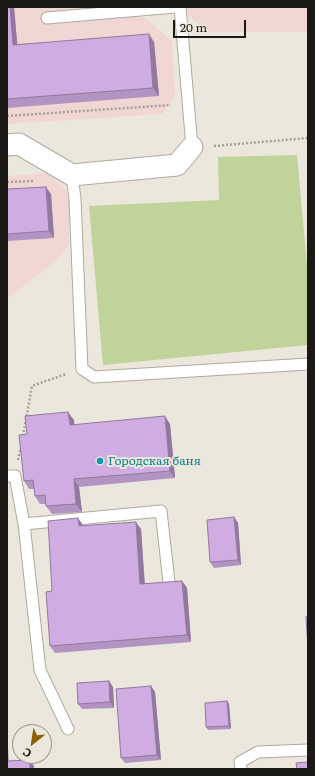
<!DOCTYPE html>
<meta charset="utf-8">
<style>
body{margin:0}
#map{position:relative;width:315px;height:776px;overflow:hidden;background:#ece7dc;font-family:Literata,serif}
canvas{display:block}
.frame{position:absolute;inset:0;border:8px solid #1b1915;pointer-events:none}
.north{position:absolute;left:12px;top:724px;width:40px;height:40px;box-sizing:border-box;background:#ece7dc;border:1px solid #98958c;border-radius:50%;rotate:210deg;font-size:11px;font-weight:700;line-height:16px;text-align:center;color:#1b1915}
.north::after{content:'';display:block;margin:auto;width:14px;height:18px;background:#8d5e06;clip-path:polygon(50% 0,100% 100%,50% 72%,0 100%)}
.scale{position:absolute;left:173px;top:20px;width:73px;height:18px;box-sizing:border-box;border:2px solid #1b1915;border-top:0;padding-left:5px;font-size:12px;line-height:14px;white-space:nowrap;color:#1b1915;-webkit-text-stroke:3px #ece7dc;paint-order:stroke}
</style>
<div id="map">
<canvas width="315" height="776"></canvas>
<div class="frame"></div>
<div class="north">С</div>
<div class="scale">20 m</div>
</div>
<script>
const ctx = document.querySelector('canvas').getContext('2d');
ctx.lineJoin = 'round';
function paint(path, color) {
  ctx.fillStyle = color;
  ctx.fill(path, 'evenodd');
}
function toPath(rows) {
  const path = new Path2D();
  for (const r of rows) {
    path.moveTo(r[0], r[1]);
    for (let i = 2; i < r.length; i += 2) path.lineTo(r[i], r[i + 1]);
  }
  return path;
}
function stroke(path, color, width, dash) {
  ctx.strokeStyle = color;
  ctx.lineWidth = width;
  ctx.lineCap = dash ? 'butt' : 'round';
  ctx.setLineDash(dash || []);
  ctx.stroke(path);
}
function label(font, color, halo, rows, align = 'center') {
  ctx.font = font + ' Literata,serif';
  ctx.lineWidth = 4;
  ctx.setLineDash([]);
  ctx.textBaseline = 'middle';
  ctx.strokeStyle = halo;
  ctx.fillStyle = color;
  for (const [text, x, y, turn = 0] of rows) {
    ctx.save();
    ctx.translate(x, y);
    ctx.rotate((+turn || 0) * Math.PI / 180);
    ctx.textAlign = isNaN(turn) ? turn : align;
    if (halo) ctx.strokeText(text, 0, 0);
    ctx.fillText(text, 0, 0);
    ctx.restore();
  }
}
const commercial = toPath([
 [7,7,127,7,153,24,172,42,175,96,162,114,7,124],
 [178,7,308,7,308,32,209,32],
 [48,173,69,194,69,245,57,260,7,299,7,176]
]);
const green = toPath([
 [297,155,308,276,308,345,103,365,89,206,219,200,218,157]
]);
const path = toPath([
 [7,116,171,105],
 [214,146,308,138],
 [7,182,34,181],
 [23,436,32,386,66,374],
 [18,460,21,447]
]);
const service = toPath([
 [180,7,192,147],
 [47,18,175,7],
 [72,175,75,199,82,369,94,377,308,364],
 [7,476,15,476,24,524,40,670,68,729],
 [24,524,161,511,169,582],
 [241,769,240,762,258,752,308,750]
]);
const minor = toPath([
 [7,145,19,144,72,175,177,165,192,147]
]);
const wall = toPath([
 [7,7,14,7,17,44,154,42,159,96,7,108],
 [7,189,51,194,54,238,7,241],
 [74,420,74,425,170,424,175,478,79,487,82,512,52,514,46,506,46,504,40,504,35,496,34,489,29,489,24,481],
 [234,517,238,523,241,565,214,568,210,562],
 [83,525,141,529,145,584,182,581,187,588,191,642,55,653,50,646,52,591],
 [151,686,155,692,161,760,125,763,121,758],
 [113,687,114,708,82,709,78,704],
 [227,701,229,704,231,729,208,730,206,727]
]);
const shadedWall = toPath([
 [10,7,14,7,18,52,13,45],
 [149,34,154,42,159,96,153,88],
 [46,187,51,194,54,238,49,231],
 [68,412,74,420,75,433,70,425],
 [165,416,170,424,175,478,170,471],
 [74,479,79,487,82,512,76,504],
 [234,517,238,523,241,565,238,560],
 [78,518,83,525,79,526],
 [136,522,141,529,145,591,140,584],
 [182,581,187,588,191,642,187,635],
 [109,681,113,687,114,708,110,702],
 [151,686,155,692,161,760,157,755],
 [227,701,229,704,231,729,229,726],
 [7,746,8,748,9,768,7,765],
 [30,760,34,766,34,769,30,769]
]);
const building = toPath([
 [7,7,10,7,13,45,149,34,153,88,7,99,7,7],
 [46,187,49,231,7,234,7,189,46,187],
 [68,412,70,425,165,416,170,471,74,479,76,504,46,506,45,495,35,496,33,480,24,481,19,435,27,434,25,416,68,412],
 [234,517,238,560,210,562,207,520,234,517],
 [78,518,79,526,136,522,140,584,182,581,187,635,50,646,46,592,52,591,48,521,78,518],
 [306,617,308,617,308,648,306,617],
 [109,681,110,702,78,704,77,683,109,681],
 [151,686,157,755,121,758,116,689,151,686],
 [227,701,229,726,206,727,205,703,227,701],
 [30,760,30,769,7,769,7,761,30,760],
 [308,762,308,769,297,769,296,763,308,762]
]);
const markers = [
 [100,461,4,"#0f9aa8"]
];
const cultureNames = [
 ["Городская баня",108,461]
];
paint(commercial, '#f1d7d3');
paint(green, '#bfd39b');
stroke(service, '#afaa9f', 13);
stroke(minor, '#afaa9f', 23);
stroke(path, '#a5a199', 2.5, [2, 2]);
stroke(service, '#fff', 11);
stroke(minor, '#fff', 21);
paint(wall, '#b294c2');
paint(shadedWall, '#91789e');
paint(building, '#cface2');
stroke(building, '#91789e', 1);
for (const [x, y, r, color] of markers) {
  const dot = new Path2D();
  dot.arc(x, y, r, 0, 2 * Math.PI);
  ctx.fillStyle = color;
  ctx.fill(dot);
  stroke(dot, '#ece7dc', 1.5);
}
label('12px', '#0d838f', '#ece7dc', cultureNames, 'left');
</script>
